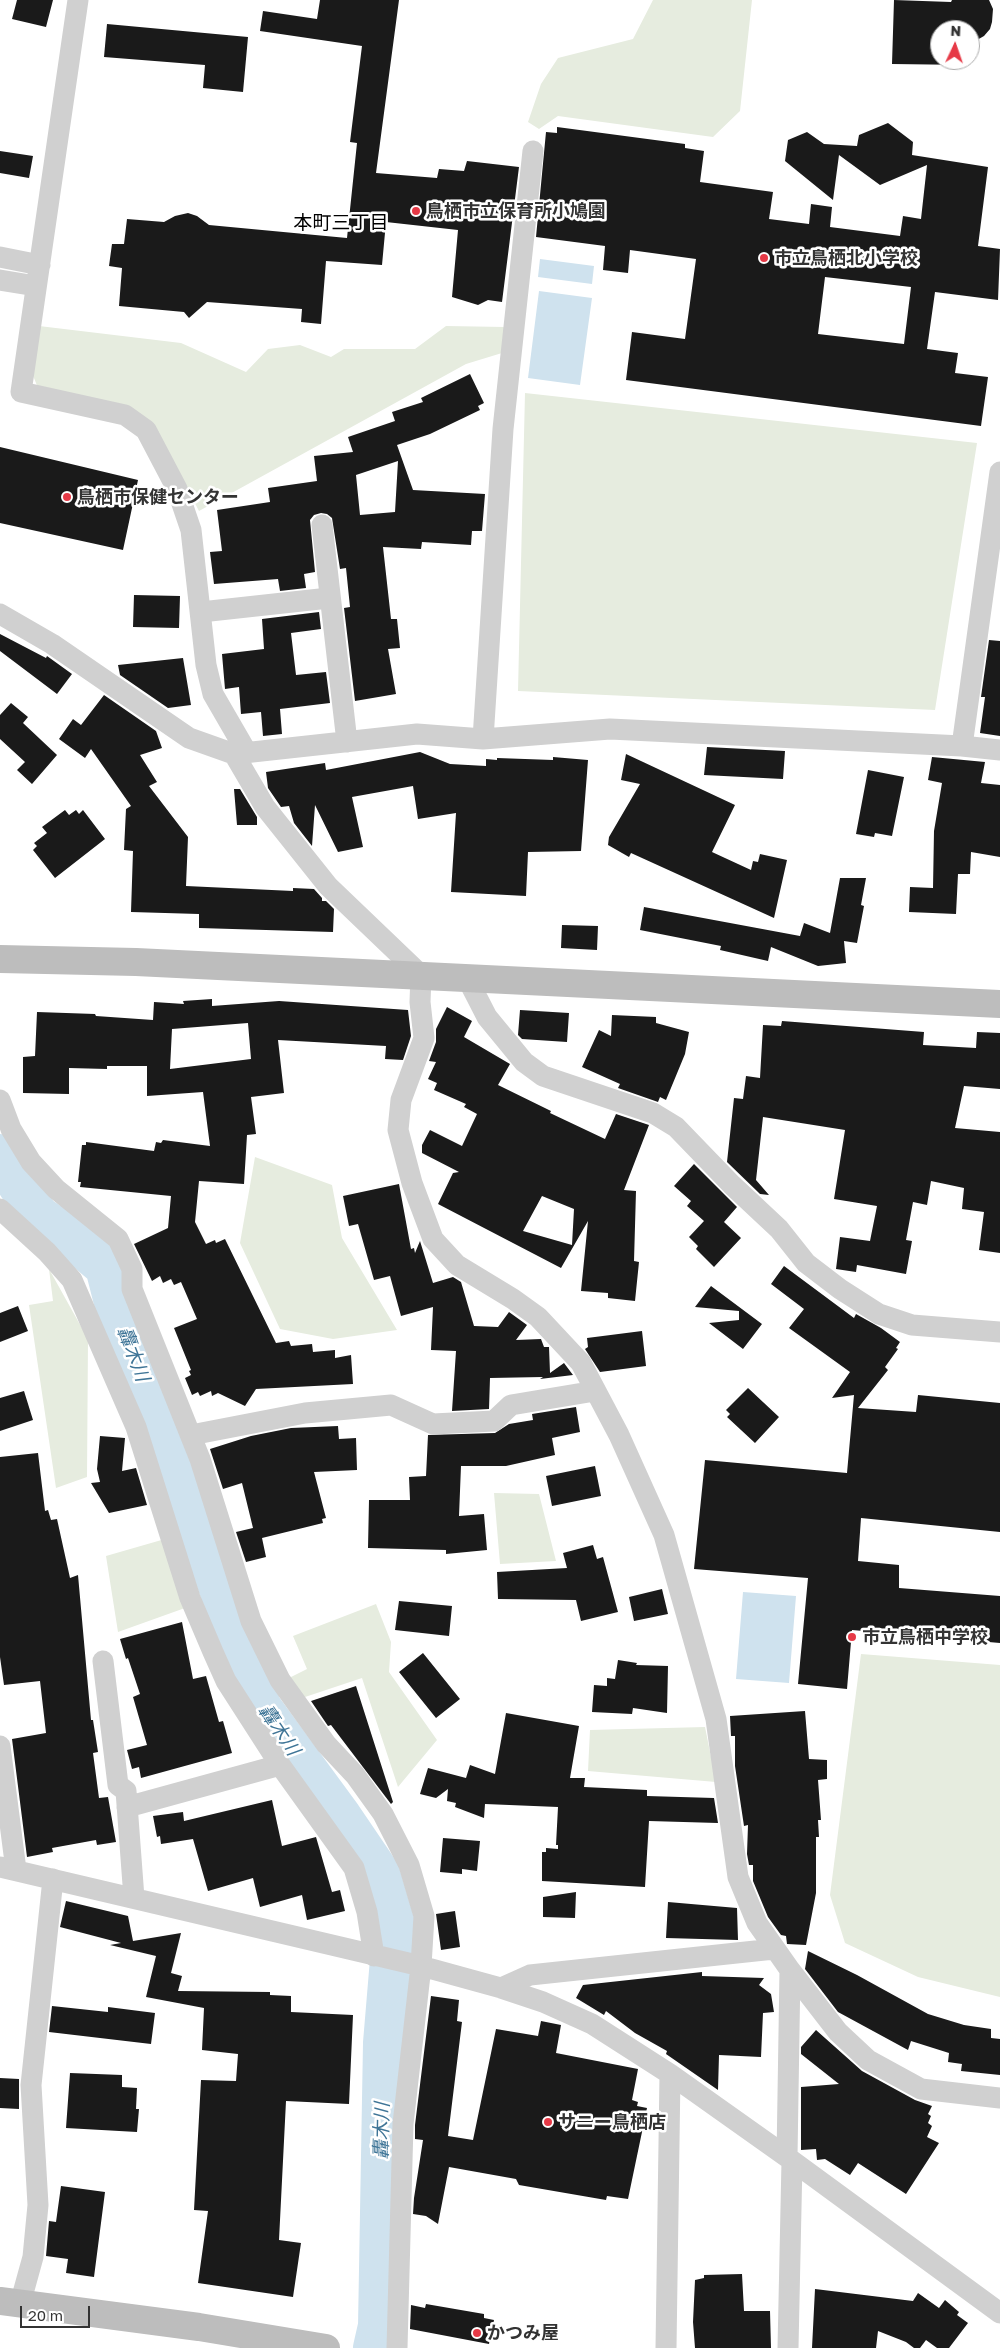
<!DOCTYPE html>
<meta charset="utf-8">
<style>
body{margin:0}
#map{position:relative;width:1000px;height:2348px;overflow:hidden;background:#fff;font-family:"Golos Text",sans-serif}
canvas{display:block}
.north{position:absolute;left:930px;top:20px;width:50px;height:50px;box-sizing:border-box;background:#fff;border:1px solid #adadad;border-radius:50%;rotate:3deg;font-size:14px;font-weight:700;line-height:20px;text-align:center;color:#333}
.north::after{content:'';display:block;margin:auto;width:18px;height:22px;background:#e63946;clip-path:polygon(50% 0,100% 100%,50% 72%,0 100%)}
.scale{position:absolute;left:20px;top:2306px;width:70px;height:22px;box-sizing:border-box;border:2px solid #333;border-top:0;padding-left:6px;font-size:15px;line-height:18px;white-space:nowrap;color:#333;-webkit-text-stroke:4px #fff;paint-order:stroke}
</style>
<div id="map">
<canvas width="1000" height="2348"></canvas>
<div class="north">N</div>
<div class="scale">20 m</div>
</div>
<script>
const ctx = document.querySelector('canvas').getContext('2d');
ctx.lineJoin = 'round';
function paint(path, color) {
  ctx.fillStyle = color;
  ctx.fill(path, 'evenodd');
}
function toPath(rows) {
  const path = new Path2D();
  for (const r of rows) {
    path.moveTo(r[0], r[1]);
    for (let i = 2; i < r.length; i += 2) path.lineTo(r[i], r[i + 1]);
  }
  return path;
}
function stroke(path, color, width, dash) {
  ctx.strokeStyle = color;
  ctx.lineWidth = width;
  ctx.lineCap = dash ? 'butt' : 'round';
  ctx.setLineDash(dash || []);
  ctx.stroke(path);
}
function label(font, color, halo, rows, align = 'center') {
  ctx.font = font + ' "Golos Text","Noto Sans JP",sans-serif';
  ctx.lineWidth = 5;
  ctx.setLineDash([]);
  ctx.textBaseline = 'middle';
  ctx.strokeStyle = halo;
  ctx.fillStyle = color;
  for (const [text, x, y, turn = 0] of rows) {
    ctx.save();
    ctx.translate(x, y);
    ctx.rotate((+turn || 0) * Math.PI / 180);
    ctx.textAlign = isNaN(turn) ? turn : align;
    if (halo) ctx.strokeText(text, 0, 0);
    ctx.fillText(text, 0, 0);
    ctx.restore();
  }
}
const green = toPath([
 [653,0,752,0,740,111,713,137,558,116,539,129,528,122,541,84,558,58,633,39],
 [39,326,181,343,246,372,268,349,300,345,331,357,344,349,415,349,446,326,505,327,502,353,466,364,199,511,155,426,38,388,32,373],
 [525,393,977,443,935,710,518,691],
 [255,1157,332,1185,342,1238,397,1330,333,1339,280,1329,240,1243],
 [49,1269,88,1339,87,1477,56,1488,29,1305,53,1301],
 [494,1493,539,1494,556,1561,500,1564],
 [165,1539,185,1608,118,1632,106,1556],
 [376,1604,391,1642,389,1672,437,1740,398,1787,362,1678,302,1698,289,1678,307,1669,293,1636],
 [861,1654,1000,1665,1000,1997,918,1977,845,1943,830,1895],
 [705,1727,716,1782,588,1771,590,1730]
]);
const water = toPath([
 [540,259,594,266,592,284,538,277],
 [539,291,592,298,580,385,528,378],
 [743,1592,796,1596,789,1683,736,1679]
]);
const river = toPath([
 [0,1155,38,1216,74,1240,106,1267,118,1314,174,1456,261,1708,341,1817,379,1873,394,1924,384,2043,379,2326,374,2348]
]);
const building = toPath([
 [17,0,53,0,46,27,12,19],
 [320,0,399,0,376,173,437,178,439,169,464,171,467,161,519,167,502,302,488,300,478,305,452,297,458,230,386,222,382,265,326,261,321,324,301,322,302,309,207,302,189,318,184,312,119,306,122,268,109,266,112,244,124,244,127,219,164,222,175,216,188,213,197,216,209,225,347,238,357,143,350,142,362,46,260,31,263,11,317,19],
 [894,0,951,2,952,0,989,0,993,9,992,22,990,29,984,36,970,44,970,30,940,30,940,60,969,60,969,65,892,64],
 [107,24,248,37,243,92,203,88,205,65,104,57],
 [888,123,913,142,912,155,988,167,978,246,1000,249,998,300,935,292,927,349,958,353,955,373,988,377,981,426,626,380,632,332,685,339,696,259,630,250,628,273,603,270,605,246,536,237,546,132,557,133,557,127,685,144,685,148,704,151,700,182,773,192,769,219,809,224,811,204,832,207,830,227,900,236,903,216,921,219,927,165,880,185,839,155,833,200,785,161,788,140,807,132,824,144,857,146,859,135],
 [825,277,911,287,904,344,818,334],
 [0,151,33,156,29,178,0,173],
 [470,374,484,403,478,406,480,410,430,434,397,445,413,490,485,494,482,531,472,531,471,545,422,542,421,549,383,547,391,619,397,619,400,648,388,649,396,694,355,701,344,608,350,607,346,568,340,569,332,518,327,514,321,513,314,515,310,520,315,572,304,574,306,588,280,591,278,579,214,584,210,552,222,551,217,510,270,502,268,488,317,481,314,456,353,452,348,437,395,421,392,412,423,402,421,398],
 [398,461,395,512,360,515,356,475],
 [0,447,138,480,123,550,0,523],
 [134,595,180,596,179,628,133,627],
 [319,612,321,629,291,633,296,675,326,672,330,703,280,709,282,734,263,736,261,712,241,714,239,687,225,689,222,654,264,649,262,619],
 [0,634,46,658,47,656,72,674,57,694,0,651],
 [989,640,1000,641,1000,736,980,733,985,697,981,697],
 [183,658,191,705,168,708,120,675,118,665],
 [104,695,156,731,162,748,140,755,157,782,149,786,188,837,186,886,293,891,293,888,314,889,322,898,322,901,326,901,334,909,333,932,199,928,199,914,131,912,133,851,124,850,126,809,131,806,91,749,85,758,59,739,73,719,81,725],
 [11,703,28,717,23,723,57,755,32,784,17,770,25,762,0,739,0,715],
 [707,747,785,751,783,779,704,775],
 [420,752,450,764,486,766,486,759,497,760,497,758,553,760,553,757,588,760,581,851,528,852,526,896,451,892,456,813,418,819,413,786,352,797,363,847,338,852,315,805,312,846,294,823,289,806,281,807,268,788,266,772,325,763,326,770],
 [626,754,735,805,712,852,751,870,753,861,758,862,760,854,787,860,774,918,631,853,629,857,608,845,609,837,640,784,621,780],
 [932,757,985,762,981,783,1000,785,1000,857,971,852,970,874,958,874,956,914,909,912,910,887,933,888,934,831,942,783,928,780],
 [868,770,904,777,892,836,875,833,874,837,856,834],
 [234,789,240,789,257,817,257,825,237,825],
 [65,810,69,815,76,810,79,814,83,810,105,839,55,878,33,850,37,846,34,843,47,833,42,827],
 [840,878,866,878,861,905,864,906,857,943,844,941,846,963,818,966,771,947,768,961,720,950,721,946,640,930,644,907,800,936,804,923,830,933],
 [562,925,598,926,597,950,561,948],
 [212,999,212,1006,279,1001,408,1010,411,1036,403,1060,385,1059,386,1046,278,1040,284,1093,251,1097,256,1134,247,1135,244,1184,199,1181,195,1222,206,1244,215,1240,216,1243,225,1239,276,1343,289,1341,291,1346,312,1344,313,1352,335,1350,335,1358,351,1355,353,1384,256,1389,245,1406,218,1393,212,1396,211,1391,200,1396,198,1392,192,1395,185,1378,191,1375,189,1371,191,1370,174,1328,197,1319,181,1282,174,1285,171,1279,163,1283,160,1276,152,1281,134,1244,168,1228,171,1196,80,1187,81,1182,78,1182,82,1145,86,1145,86,1142,154,1151,156,1142,161,1143,163,1140,210,1146,203,1092,147,1096,147,1066,107,1066,107,1069,69,1068,69,1094,23,1093,23,1057,35,1056,37,1012,95,1014,96,1016,153,1020,154,1002,184,1004,183,1001],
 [248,1023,251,1059,170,1069,172,1029],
 [447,1007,472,1021,464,1037,510,1064,498,1085,551,1111,550,1113,605,1139,616,1114,649,1125,624,1190,636,1191,634,1261,639,1262,635,1301,608,1298,608,1293,581,1291,588,1221,561,1268,438,1204,453,1173,459,1172,422,1153,422,1145,430,1130,462,1146,477,1114,464,1107,466,1104,434,1090,437,1083,428,1079,436,1062,429,1061,436,1042,436,1029],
 [542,1196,574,1209,572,1245,523,1231],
 [520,1010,569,1013,567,1042,522,1039,518,1035],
 [612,1015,656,1017,656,1023,689,1032,685,1054,666,1100,660,1097,658,1102,618,1088,620,1084,582,1067,599,1030,611,1036],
 [782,1021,924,1032,923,1045,976,1048,977,1032,1000,1033,1000,1089,964,1086,955,1128,1000,1132,1000,1253,979,1250,984,1212,962,1209,964,1188,931,1181,927,1205,913,1202,906,1240,912,1241,906,1274,857,1265,856,1272,836,1269,840,1237,870,1241,877,1206,834,1199,845,1130,763,1117,756,1180,769,1195,760,1194,727,1162,734,1098,743,1099,746,1076,760,1078,763,1025,781,1026],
 [694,1164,737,1207,724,1222,741,1238,714,1267,696,1249,698,1246,689,1237,704,1221,687,1206,691,1201,674,1186],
 [399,1184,411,1249,414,1248,415,1253,420,1241,433,1283,453,1277,461,1282,474,1326,498,1327,509,1312,527,1325,516,1340,541,1339,544,1347,549,1347,550,1373,564,1363,573,1375,540,1379,543,1377,490,1378,489,1409,452,1411,456,1351,431,1350,433,1307,401,1316,390,1276,374,1280,358,1224,349,1226,343,1196],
 [784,1266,854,1318,856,1314,881,1328,900,1342,896,1348,898,1349,885,1367,888,1370,858,1408,916,1412,918,1395,1000,1403,1000,1532,861,1518,858,1561,899,1565,899,1588,1000,1596,1000,1643,852,1630,847,1689,798,1684,808,1578,694,1569,705,1460,847,1473,854,1395,832,1398,850,1372,789,1328,804,1309,771,1284],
 [711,1286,762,1324,743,1349,709,1323,739,1320,739,1311,695,1307],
 [18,1306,28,1331,0,1342,0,1313],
 [642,1331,646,1366,600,1372,585,1349,588,1347,587,1338],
 [748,1388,779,1417,755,1443,727,1417,730,1414,726,1410],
 [24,1391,33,1420,0,1431,0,1398],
 [576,1407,580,1432,552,1438,555,1455,506,1466,461,1466,459,1516,484,1514,487,1550,446,1554,446,1550,368,1548,369,1500,410,1500,409,1477,426,1476,428,1435,495,1433,509,1424,533,1420,532,1414],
 [338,1426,339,1439,356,1438,357,1470,314,1472,326,1518,322,1519,323,1523,262,1538,266,1557,246,1562,236,1532,253,1528,242,1483,223,1489,210,1449,251,1436,291,1428],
 [100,1436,125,1438,122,1471,136,1468,147,1505,109,1513,91,1483,100,1482,97,1469],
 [38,1453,45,1511,48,1510,51,1520,57,1519,70,1578,78,1575,91,1720,93,1720,98,1752,93,1753,99,1798,108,1797,116,1842,97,1845,96,1840,52,1848,53,1852,27,1857,12,1739,46,1733,40,1681,4,1685,0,1657,0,1457],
 [595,1466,601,1496,552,1506,546,1476],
 [593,1545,597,1559,603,1557,618,1612,581,1621,576,1600,498,1599,497,1572,567,1568,563,1553],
 [662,1589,668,1614,634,1621,629,1597],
 [399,1601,452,1606,449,1636,395,1630],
 [182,1622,193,1679,206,1676,219,1722,223,1721,232,1753,141,1778,139,1767,132,1769,127,1750,147,1745,133,1697,140,1694,128,1658,126,1659,120,1639],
 [423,1653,460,1699,436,1718,399,1672],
 [618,1660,637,1663,636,1665,668,1666,667,1713,633,1708,632,1714,592,1712,594,1685,607,1686,607,1678,615,1679],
 [356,1686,393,1802,391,1804,331,1725,328,1726,311,1701],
 [805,1711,809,1759,827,1760,827,1779,818,1780,821,1820,818,1820,819,1837,816,1837,816,1893,806,1945,787,1944,786,1936,781,1935,768,1917,753,1881,753,1865,749,1865,747,1854,748,1825,744,1826,735,1766,735,1736,731,1736,730,1716],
 [506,1713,579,1726,570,1778,585,1778,584,1787,647,1790,647,1796,714,1798,718,1823,649,1821,645,1887,542,1881,542,1852,546,1852,546,1848,558,1849,558,1845,556,1845,558,1807,485,1804,484,1818,455,1807,456,1803,447,1801,448,1789,436,1798,420,1794,428,1768,466,1778,470,1765,495,1774],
 [272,1800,282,1846,316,1837,332,1892,340,1890,345,1911,307,1920,302,1895,260,1907,253,1878,208,1891,193,1839,161,1844,160,1836,157,1837,153,1816,183,1812,184,1821],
 [443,1838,480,1841,477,1871,462,1869,462,1874,440,1872],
 [576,1892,575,1918,543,1917,543,1897],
 [66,1901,128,1916,133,1941,181,1933,171,1973,182,1976,178,1991,270,1992,270,1995,291,1996,291,2012,353,2015,349,2104,286,2101,279,2240,301,2243,293,2297,198,2283,208,2211,194,2210,201,2080,236,2081,238,2054,202,2050,204,2008,146,1997,156,1956,110,1945,121,1943,60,1927],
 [668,1902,737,1908,738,1940,666,1938],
 [455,1911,460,1947,441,1950,436,1914],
 [808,1951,857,1975,928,2014,964,2025,991,2029,991,2038,1000,2039,1000,2075,961,2071,962,2064,948,2062,949,2053,911,2041,908,2050,838,2012,805,1969],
 [702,1972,702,1976,764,1978,759,1985,771,1994,774,2012,763,2013,761,2057,719,2055,718,2090,666,2054,667,2051,635,2033,606,2011,604,2015,576,1998,583,1985],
 [431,1996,459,2000,457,2021,462,2022,448,2136,473,2140,496,2029,538,2036,541,2021,561,2025,556,2053,638,2069,632,2100,638,2102,637,2106,647,2108,628,2199,607,2196,606,2200,519,2185,516,2179,449,2167,438,2224,426,2216,413,2214,414,2198,423,2140,415,2139,415,2125],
 [52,2006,108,2012,108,2007,155,2013,151,2044,49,2032],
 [816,2030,862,2071,915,2100,932,2106,928,2114,931,2116,928,2123,932,2126,927,2137,939,2143,906,2194,858,2163,850,2175,825,2159,817,2160,816,2149,801,2150,801,2087,839,2084,801,2054,801,2047],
 [70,2073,122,2075,122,2087,137,2088,136,2109,139,2109,137,2132,66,2128],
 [0,2078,19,2079,19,2109,0,2108],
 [61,2186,105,2192,94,2277,66,2273,68,2259,46,2256,49,2221,56,2222],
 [742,2274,744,2311,770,2311,771,2348,695,2348,693,2322,695,2280,704,2278,704,2275],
 [815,2289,913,2301,918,2293,939,2308,945,2300,959,2312,957,2315,968,2323,949,2348,937,2348,926,2340,920,2348,914,2348,906,2342,878,2331,876,2348,812,2348],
 [426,2304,484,2314,484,2318,494,2320,489,2344,410,2329,411,2305,425,2308]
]);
const street = toPath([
 [78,0,21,392,125,415,146,430,177,489,191,530,206,665,213,694,246,751],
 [0,257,40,265],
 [0,280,36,286],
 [322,525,347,742],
 [201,612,329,598],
 [0,614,52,644,189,738,234,754,417,734,483,739,610,729,962,746,1000,750],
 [483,739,503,429,533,151],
 [962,746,1000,472],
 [234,754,265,807,328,886,421,975,420,1002,424,1038,401,1100,398,1130,412,1183,433,1239,457,1265,513,1299,538,1317,581,1363,619,1435,664,1535,716,1719,738,1877,757,1923,790,1970,787,2157],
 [467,978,487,1017,524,1062,543,1076,653,1113,676,1127,732,1185,779,1229,806,1263,840,1289,879,1314,912,1325,1000,1332],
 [0,1100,11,1129,31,1162,56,1189,118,1239,132,1269,132,1289,200,1459,251,1621,280,1680,326,1744,355,1775,383,1814,409,1865,424,1916,421,1966,403,2124,397,2348],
 [0,1209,47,1252,72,1280,136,1427,190,1598,213,1652,226,1681,280,1765,354,1868,367,1912,374,1956],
 [191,1435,305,1413,391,1405,433,1424,494,1421,511,1405,595,1391],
 [103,1661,118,1785,126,1791,134,1898],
 [0,1746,16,1870],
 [127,1807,280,1765],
 [0,1867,421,1966,501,1988,543,2002,592,2024,670,2074,787,2157,1000,2313],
 [790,1970,838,2032,868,2060,921,2089,1000,2098],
 [501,1988,530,1975,774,1949],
 [20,2304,33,2257,38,2205,31,2085,53,1879],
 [666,2348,670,2074],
 [788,2348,792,2161]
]);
const secondary = toPath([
 [0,959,136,962,1000,1004],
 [0,2301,199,2327,326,2348]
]);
const markers = [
 [416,211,5,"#e63946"],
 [764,258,5,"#e63946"],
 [67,497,5,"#e63946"],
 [852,1637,5,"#e63946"],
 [548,2122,5,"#e63946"],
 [477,2333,5,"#e63946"]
];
const poiNames = [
 ["鳥栖市立保育所小鳩園",426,211],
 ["市立鳥栖北小学校",774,258],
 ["鳥栖市保健センター",77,497],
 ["市立鳥栖中学校",862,1637],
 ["サニー鳥栖店",558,2122],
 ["かつみ屋",487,2333]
];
const neighbourhoodNames = [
 ["本町三丁目",341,223]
];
const waterNames = [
 ["轟木川",133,1354,69],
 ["轟木川",279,1730,56],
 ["轟木川",382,2131,-89]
];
paint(green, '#e6ecdf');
paint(water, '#cfe2ee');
stroke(river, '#cfe2ee', 42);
paint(building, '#1a1a1a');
stroke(street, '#d0d0d0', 21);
stroke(secondary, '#bdbdbd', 28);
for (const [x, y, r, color] of markers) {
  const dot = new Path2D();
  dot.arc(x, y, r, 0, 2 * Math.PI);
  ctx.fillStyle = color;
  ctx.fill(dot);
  stroke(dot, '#fff', 2);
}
label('bold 18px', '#333', '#fff', poiNames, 'left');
label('19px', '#000', '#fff', neighbourhoodNames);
label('italic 19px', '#3f7597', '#fff', waterNames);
</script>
